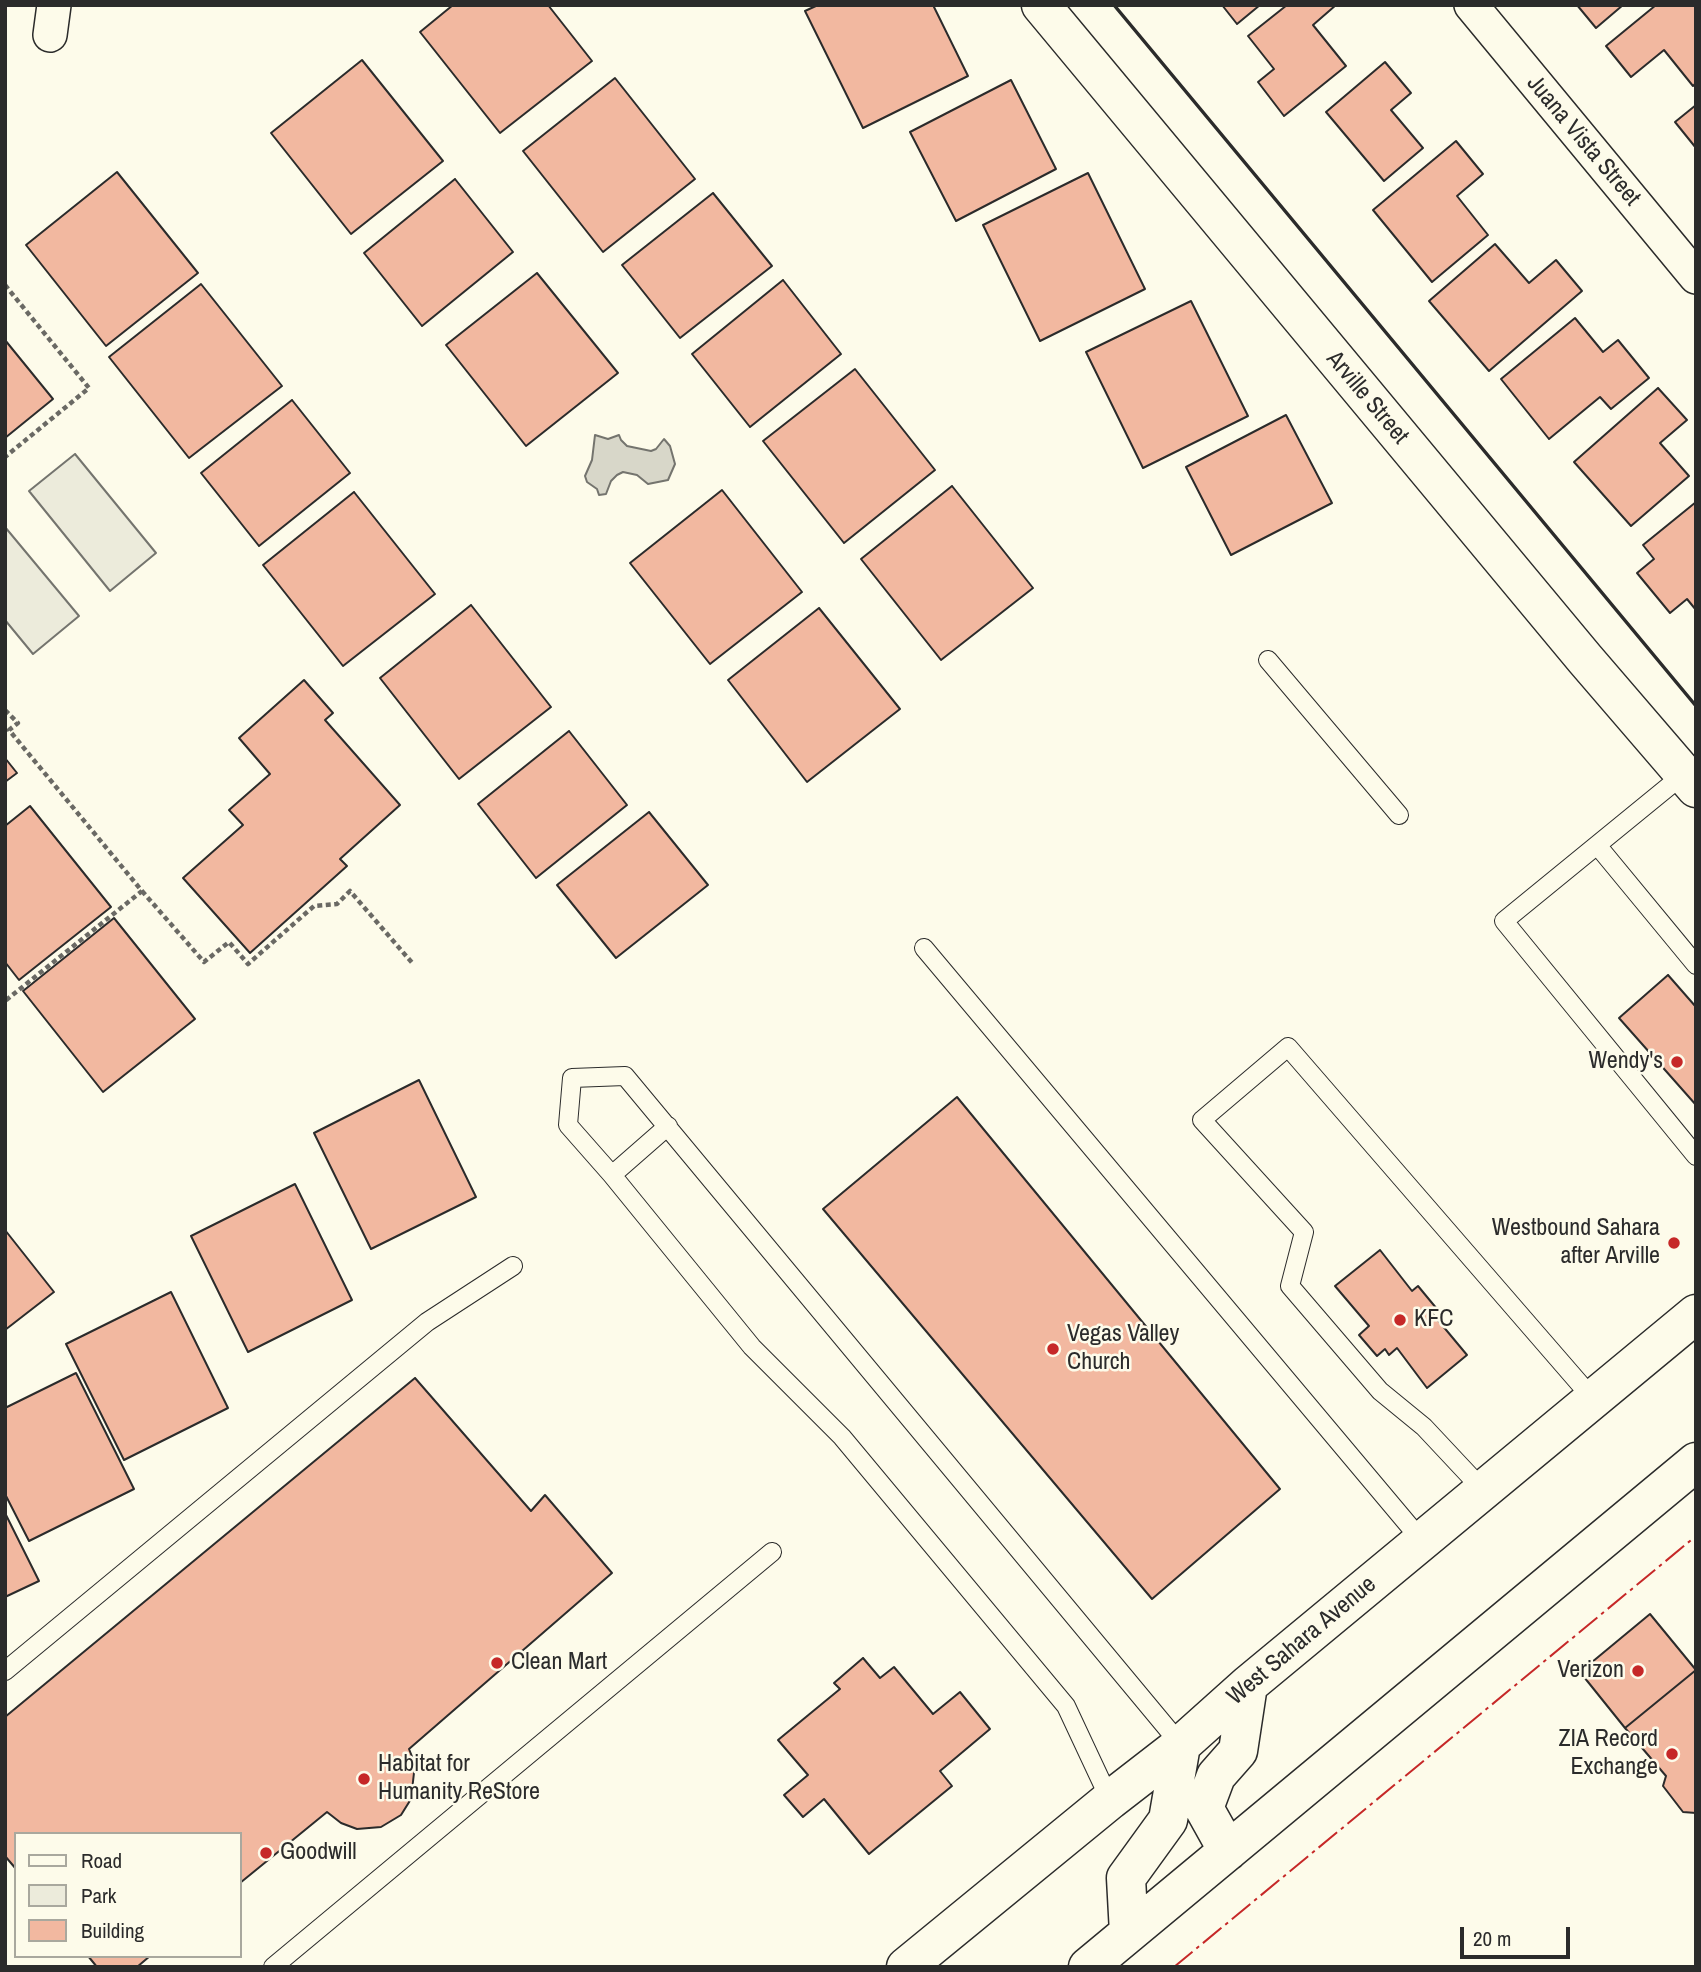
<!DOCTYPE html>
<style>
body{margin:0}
#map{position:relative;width:1701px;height:1972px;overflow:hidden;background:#fdfbea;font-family:"Archivo Narrow",sans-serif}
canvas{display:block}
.frame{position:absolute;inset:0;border:7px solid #2b2b2b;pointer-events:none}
.legend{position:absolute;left:14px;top:1832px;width:228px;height:126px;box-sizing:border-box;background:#fdfbea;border:2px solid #a9a89e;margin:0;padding:9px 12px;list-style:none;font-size:21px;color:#2b2b2b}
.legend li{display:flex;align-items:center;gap:14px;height:35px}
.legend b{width:35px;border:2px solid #a9a89e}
.scale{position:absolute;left:1460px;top:1927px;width:110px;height:32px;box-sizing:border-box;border:4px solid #2b2b2b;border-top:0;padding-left:9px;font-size:21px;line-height:24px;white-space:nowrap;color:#2b2b2b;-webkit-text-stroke:5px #fdfbea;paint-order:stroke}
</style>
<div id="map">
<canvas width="1701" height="1972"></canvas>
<div class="frame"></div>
<ul class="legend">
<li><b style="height:9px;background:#fdfbea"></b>Road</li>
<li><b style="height:19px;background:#ecebdb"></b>Park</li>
<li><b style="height:19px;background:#f2b8a0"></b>Building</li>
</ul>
<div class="scale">20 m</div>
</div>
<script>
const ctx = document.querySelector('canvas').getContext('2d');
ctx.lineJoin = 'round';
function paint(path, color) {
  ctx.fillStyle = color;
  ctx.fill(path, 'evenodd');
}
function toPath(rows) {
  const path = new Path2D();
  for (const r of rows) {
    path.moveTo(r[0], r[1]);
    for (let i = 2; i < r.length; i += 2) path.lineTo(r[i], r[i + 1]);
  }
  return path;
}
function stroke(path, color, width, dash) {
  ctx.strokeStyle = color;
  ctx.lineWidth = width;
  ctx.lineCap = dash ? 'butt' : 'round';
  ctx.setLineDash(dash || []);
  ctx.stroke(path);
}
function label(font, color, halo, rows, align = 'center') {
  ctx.font = font + ' "Archivo Narrow",sans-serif';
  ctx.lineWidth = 5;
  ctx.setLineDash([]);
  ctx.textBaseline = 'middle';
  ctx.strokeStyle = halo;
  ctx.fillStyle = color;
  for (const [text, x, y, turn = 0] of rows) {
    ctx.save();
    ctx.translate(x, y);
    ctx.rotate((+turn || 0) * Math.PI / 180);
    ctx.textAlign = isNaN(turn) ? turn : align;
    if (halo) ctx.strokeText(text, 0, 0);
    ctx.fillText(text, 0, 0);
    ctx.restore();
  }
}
const green = toPath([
 [75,454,156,553,110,591,29,491,75,454],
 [5,527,79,616,33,654,5,620,5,527]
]);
const water = toPath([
 [595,435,608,439,619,435,621,440,627,446,651,451,656,449,664,439,670,446,675,464,668,480,648,484,637,475,623,472,617,475,611,481,606,494,599,495,597,489,587,482,585,476,592,460,595,435]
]);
const building = toPath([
 [453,5,548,5,592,61,500,133,420,32,453,5],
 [818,5,933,5,968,76,863,128,805,11,818,5],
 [1222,5,1260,5,1237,24,1222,5],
 [1287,5,1336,5,1313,25,1346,66,1284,116,1258,82,1274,69,1248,36,1287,5],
 [1577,5,1623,5,1596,28,1577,5],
 [1656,5,1694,5,1696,7,1696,83,1693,86,1664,50,1631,77,1606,46,1656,5],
 [362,60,443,161,351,234,271,133,362,60],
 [1385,62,1411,93,1391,110,1423,148,1384,181,1326,112,1385,62],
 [615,78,695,179,603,252,523,151,615,78],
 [1011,80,1056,169,956,221,910,132,1011,80],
 [1696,105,1696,148,1675,122,1696,105],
 [1456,141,1483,174,1457,196,1488,235,1432,282,1373,210,1456,141],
 [117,172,198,273,106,346,26,245,117,172],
 [1088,173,1145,289,1040,341,983,225,1088,173],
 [455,179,513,252,422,326,364,253,455,179],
 [713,193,772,266,680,338,622,265,713,193],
 [1495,244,1529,283,1556,260,1582,291,1489,371,1429,301,1495,244],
 [537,273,618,373,526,446,446,345,537,273],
 [783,280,841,354,750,427,692,354,783,280],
 [201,284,282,386,189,458,109,357,201,284],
 [1191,301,1248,416,1143,468,1086,352,1191,301],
 [1575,318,1603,352,1618,340,1649,378,1611,409,1600,397,1549,439,1501,379,1575,318],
 [5,340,53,399,5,438,5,340],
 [855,369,935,470,844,543,763,441,855,369],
 [1658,388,1687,420,1660,443,1689,476,1631,526,1574,462,1658,388],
 [292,400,350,473,259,546,201,473,292,400],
 [1286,415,1332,503,1231,555,1186,467,1286,415],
 [952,486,1033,588,941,660,861,559,952,486],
 [722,490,802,592,710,664,630,563,722,490],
 [354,492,435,594,343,666,263,565,354,492],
 [1696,502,1696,610,1687,599,1670,613,1637,573,1654,559,1643,545,1696,502],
 [471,605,551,707,459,779,380,678,471,605],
 [819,608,900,709,807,782,728,680,819,608],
 [304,680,333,713,325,720,400,805,340,859,347,866,250,953,183,878,243,825,229,810,270,774,239,738,304,680],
 [569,731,627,805,536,878,478,804,569,731],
 [5,758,17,773,5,782,5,758],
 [30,806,111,907,19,980,5,962,5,826,30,806],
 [649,812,708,885,616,958,557,885,649,812],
 [114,918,195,1019,103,1092,23,991,114,918],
 [1668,975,1696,1007,1696,1105,1619,1018,1668,975],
 [419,1080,476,1197,371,1249,314,1133,419,1080],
 [957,1097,1280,1489,1152,1599,823,1209,957,1097],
 [295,1184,352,1300,248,1352,191,1236,295,1184],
 [5,1230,54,1292,5,1330,5,1230],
 [1380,1250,1412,1291,1418,1286,1437,1309,1432,1313,1467,1355,1427,1388,1397,1348,1389,1355,1385,1349,1377,1356,1359,1335,1369,1326,1335,1286,1380,1250],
 [171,1292,228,1408,124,1460,66,1344,171,1292],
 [76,1373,134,1489,29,1541,5,1494,5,1408,76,1373],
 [415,1378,531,1511,545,1495,612,1573,409,1749,415,1764,411,1799,401,1815,381,1827,357,1829,341,1823,327,1812,240,1883,240,1834,16,1834,16,1869,5,1856,5,1717,415,1378],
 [5,1513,39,1581,5,1597,5,1513],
 [1650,1614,1696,1670,1625,1728,1580,1672,1650,1614],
 [863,1658,880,1678,894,1667,933,1714,960,1692,990,1729,940,1771,952,1786,869,1854,824,1799,803,1817,784,1795,808,1775,778,1740,840,1689,834,1683,863,1658],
 [1696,1670,1696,1813,1683,1812,1663,1786,1666,1776,1625,1728,1696,1670],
 [88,1956,150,1956,137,1967,97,1967,88,1956]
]);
const path = toPath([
 [5,285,89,388,5,457],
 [5,710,18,723,9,730,142,891,5,1001],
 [142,891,204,962,229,942,248,964,314,906,337,904,350,891,414,965]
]);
const lane = toPath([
 [1268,660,1399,815],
 [1684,774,1504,921,1696,1156],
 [1597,845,1696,965],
 [924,948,1422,1541],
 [612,1175,668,1126],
 [1483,1490,1424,1427,1380,1391,1290,1286,1304,1232,1202,1120,1288,1047,1593,1399],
 [5,1671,427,1322,513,1266],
 [1110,1800,1066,1706,842,1437,752,1347,612,1175,568,1125,572,1078,625,1076,1181,1745],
 [273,1967,772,1552]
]);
const street = toPath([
 [1471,5,1696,277],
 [50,35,54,5]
]);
const secondary = toPath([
 [1041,5,1585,659,1696,788]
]);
const primary = toPath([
 [1228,1851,1204,1808,1216,1776,1238,1751,1248,1685],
 [1129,1933,1126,1878,1168,1820,1181,1745],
 [906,1967,1110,1800,1181,1745,1248,1685,1696,1314],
 [1088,1967,1696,1462]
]);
const wall = toPath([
 [1114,5,1696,706]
]);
const power = toPath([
 [1174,1967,1696,1536]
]);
const markers = [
 [1677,1062,7,"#c62828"],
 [1674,1243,7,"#c62828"],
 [1400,1320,7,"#c62828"],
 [1053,1349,7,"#c62828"],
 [497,1663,7,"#c62828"],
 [1638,1671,7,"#c62828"],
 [1672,1754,7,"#c62828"],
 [364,1779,7,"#c62828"],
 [266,1853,7,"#c62828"]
];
const streetNames = [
 ["Juana Vista Street",1583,141,50],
 ["Arville Street",1367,398,50],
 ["West Sahara Avenue",1302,1641,-40]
];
const poiNames = [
 ["Wendy's",1663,1062,"right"],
 ["Westbound Sahara",1660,1229,"right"],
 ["after Arville",1660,1257,"right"],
 ["KFC",1414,1320],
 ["Vegas Valley",1067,1335],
 ["Church",1067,1363],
 ["Clean Mart",511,1663],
 ["Verizon",1624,1671,"right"],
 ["ZIA Record",1658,1740,"right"],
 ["Exchange",1658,1768,"right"],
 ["Habitat for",378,1765],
 ["Humanity ReStore",378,1793],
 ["Goodwill",280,1853]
];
paint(green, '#ecebdb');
stroke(green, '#74746e', 2);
paint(water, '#d8d7c9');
stroke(water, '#74746e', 2);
paint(building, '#f2b8a0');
stroke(building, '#2b2b2b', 2);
stroke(lane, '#2b2b2b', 20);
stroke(street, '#2b2b2b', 36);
stroke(secondary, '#2b2b2b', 41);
stroke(primary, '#2b2b2b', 41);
stroke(path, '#6a6964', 4.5, [5, 3.5]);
stroke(lane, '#fdfbea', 18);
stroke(street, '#fdfbea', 33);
stroke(secondary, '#fdfbea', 38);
stroke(primary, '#fdfbea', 38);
stroke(wall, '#2b2b2b', 3.5);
stroke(power, '#c62828', 2, [24, 5, 3.5, 5]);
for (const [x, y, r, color] of markers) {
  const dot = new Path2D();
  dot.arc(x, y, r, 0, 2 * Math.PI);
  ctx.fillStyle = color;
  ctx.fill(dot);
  stroke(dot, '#fdfbea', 2.5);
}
label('24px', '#2b2b2b', '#fdfbea', streetNames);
label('24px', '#2b2b2b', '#fdfbea', poiNames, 'left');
</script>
